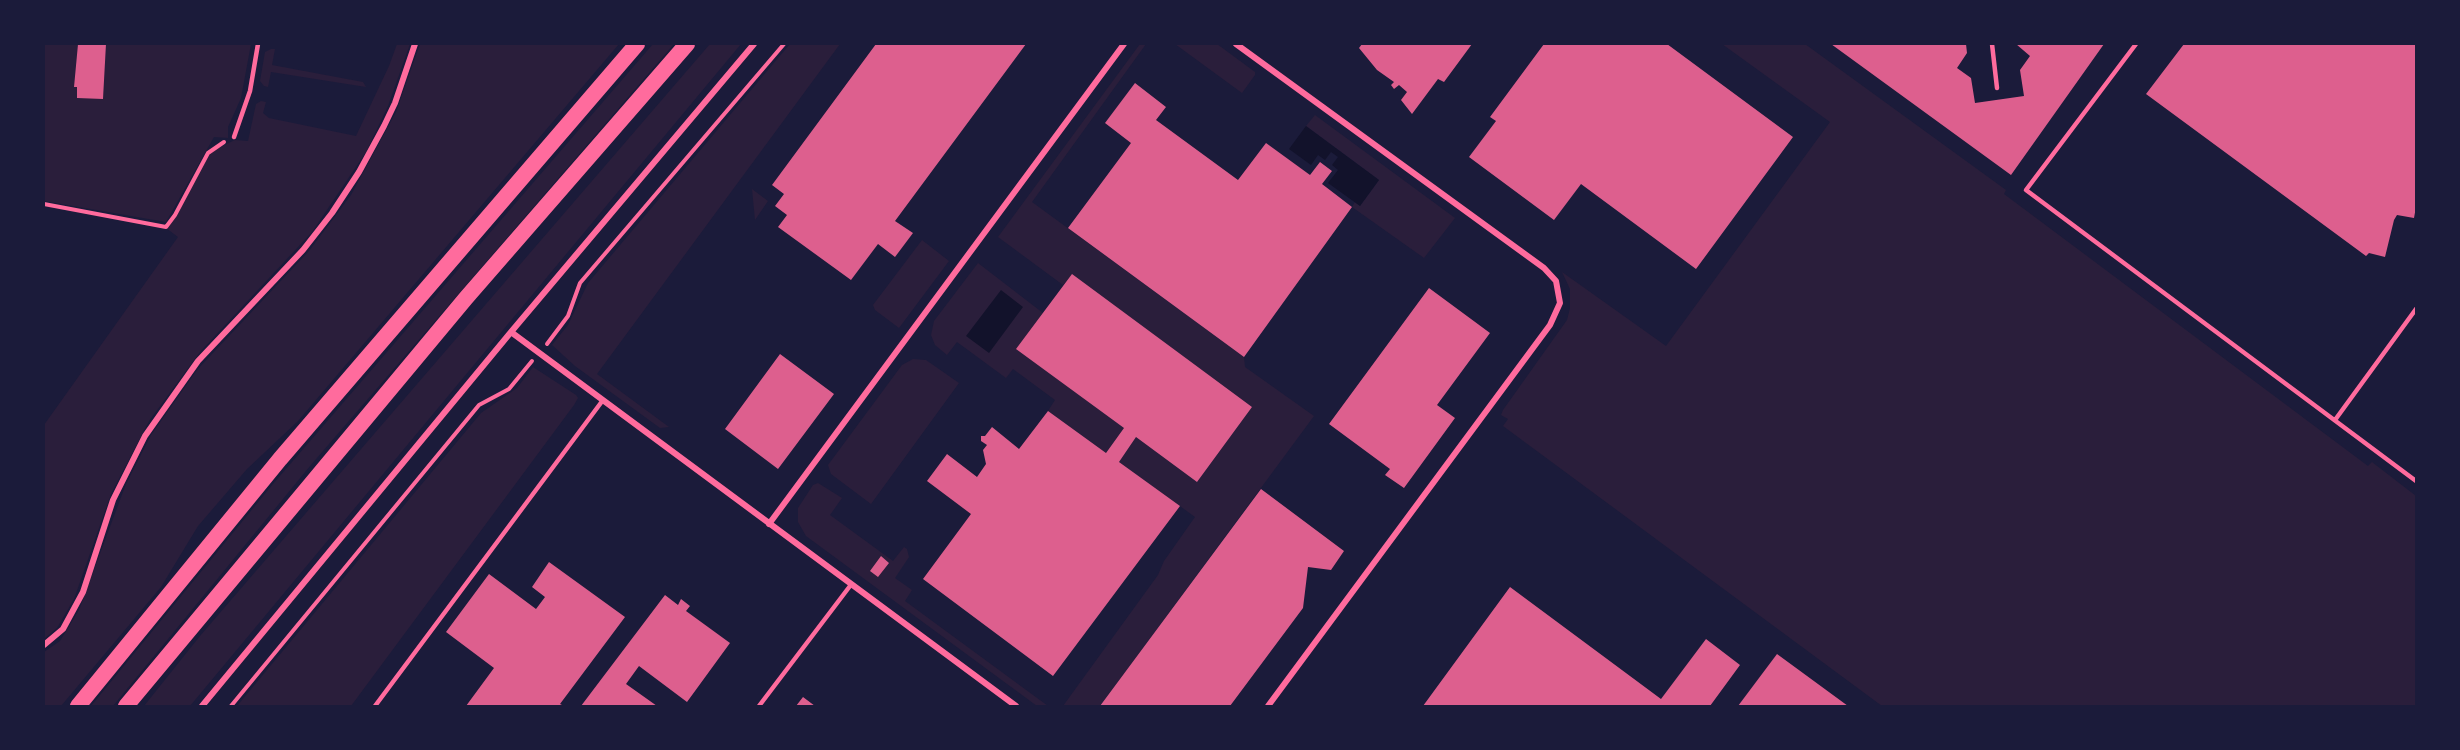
<!DOCTYPE html>
<style>
body{margin:0}
#map{position:relative;width:2460px;height:750px;overflow:hidden;background:#1b1b3a;font-family:Lato,sans-serif}
canvas{display:block}
.frame{position:absolute;inset:0;border:45px solid #1b1b3a;pointer-events:none}
</style>
<div id="map">
<canvas width="2460" height="750"></canvas>
<div class="frame"></div>
</div>
<script>
const ctx = document.querySelector('canvas').getContext('2d');
ctx.lineJoin = 'round';
function paint(path, color) {
  ctx.fillStyle = color;
  ctx.fill(path, 'evenodd');
}
function toPath(rows) {
  const path = new Path2D();
  for (const r of rows) {
    path.moveTo(r[0], r[1]);
    for (let i = 2; i < r.length; i += 2) path.lineTo(r[i], r[i + 1]);
  }
  return path;
}
function stroke(path, color, width, dash) {
  ctx.strokeStyle = color;
  ctx.lineWidth = width;
  ctx.lineCap = dash ? 'butt' : 'round';
  ctx.setLineDash(dash || []);
  ctx.stroke(path);
}
const green = toPath([
 [44,44,78,44,74,86,103,98,106,44,251,44,241,98,228,127,228,138,214,137,166,222,44,201],
 [397,44,410,44,388,106,366,152,312,232,200,352,149,421,111,494,74,599,57,628,44,639,44,425,178,237,166,228,177,214,210,152,235,140,248,141,256,104,261,101,266,102,263,113,269,118,356,136,389,66],
 [420,44,619,44,298,421,247,469,198,526,161,587,61,706,44,706,44,652,60,641,79,610,126,484,151,435,197,370,309,251,351,195,396,112],
 [653,44,674,44,310,466,113,706,91,706,273,484],
 [710,44,741,44,190,706,144,706,200,636],
 [790,44,840,44,597,374,669,427,660,428,575,366,552,345,568,325,588,283],
 [1140,44,1146,44,1032,202,1244,357,1245,367,1314,416,1100,706,1063,706,1158,575,1164,561,1195,517,1119,462,1136,437,1197,482,1252,407,1072,275,1063,285,998,237],
 [1175,44,1217,44,1255,72,1255,75,1242,93],
 [1722,44,1805,44,2006,190,2004,194,2368,466,2372,462,2416,496,2416,706,1882,706,1503,426,1508,419,1501,415,1503,410,1567,320,1570,308,1570,289,1562,272,1666,346,1830,122],
 [271,49,275,49,272,65,363,82,366,87,271,72,268,87,264,86,260,81,265,52],
 [1315,115,1455,218,1424,258,1352,207,1355,202,1360,206,1379,180,1306,126],
 [752,189,768,201,755,220],
 [922,240,949,261,899,328,875,310,873,305],
 [978,263,1043,313,1017,349,1124,428,1106,453,1048,411,1055,400,1013,369,1006,378,957,342,947,355,935,345,931,335,934,321],
 [913,359,926,360,959,383,871,504,831,474,828,465,902,365],
 [533,367,576,395,578,398,574,405,351,706,237,706,481,413,517,388],
 [818,483,842,498,830,515,893,561,904,547,907,549,909,557,895,578,912,590,905,601,1048,706,1037,706,806,536,798,522,798,508,813,485]
]);
const water = toPath([
 [1306,126,1379,180,1360,206,1328,183,1338,170,1332,165,1338,157,1331,152,1325,160,1318,155,1311,165,1289,149],
 [1001,290,1023,307,989,353,966,336]
]);
const building = toPath([
 [78,44,106,44,103,99,77,98,77,87,74,87],
 [876,44,1026,44,895,221,913,233,895,257,878,244,851,280,778,227,787,215,775,206,784,194,772,185],
 [1362,44,1472,44,1444,82,1438,79,1412,114,1401,100,1407,92,1399,85,1394,89,1391,85,1394,82,1377,70,1359,48],
 [1544,44,1667,44,1793,137,1696,269,1581,184,1554,220,1469,157,1496,121,1490,117],
 [1831,44,1966,44,1967,53,1957,68,1971,78,1975,103,2024,96,2020,70,2030,56,2016,44,2104,44,2011,175],
 [2184,44,2416,44,2416,207,2414,218,2397,215,2394,220,2385,257,2369,253,2366,256,2146,94],
 [1135,83,1166,107,1156,120,1238,180,1266,143,1310,175,1320,162,1332,171,1322,184,1352,207,1244,357,1068,228,1131,143,1105,123],
 [1072,274,1252,407,1197,482,1136,437,1119,462,1180,506,1053,676,923,579,971,514,927,481,947,454,977,477,986,464,983,450,987,445,981,441,981,436,985,436,992,427,1019,449,1048,411,1106,453,1124,428,1016,349],
 [1429,288,1490,333,1437,405,1455,418,1404,488,1385,475,1390,469,1329,424],
 [780,354,834,394,778,469,725,429],
 [1261,489,1344,551,1331,570,1308,567,1303,608,1230,706,1100,706],
 [881,556,889,563,878,577,870,571],
 [549,562,625,617,560,704,564,706,466,706,494,668,446,632,489,574,536,609,545,597,532,587],
 [1510,587,1661,699,1706,639,1740,665,1710,706,1423,706],
 [665,595,678,605,681,599,690,606,686,611,730,643,687,702,639,666,626,684,657,706,581,706],
 [1777,654,1848,706,1738,706],
 [803,697,815,706,796,706]
]);
const path = toPath([
 [44,204,166,227,175,215,208,153,224,142],
 [547,344,568,316,580,283,784,44],
 [231,706,479,405,509,389,532,361]
]);
const service = toPath([
 [1992,44,1997,88],
 [2136,44,2026,190,2416,481],
 [234,137,250,91,258,44],
 [2335,420,2416,309],
 [375,706,603,400],
 [759,706,850,586]
]);
const minor = toPath([
 [1236,44,1544,268,1556,281,1560,303,1550,325,1268,706],
 [511,332,1016,706],
 [769,524,1124,44],
 [44,645,63,629,83,592,113,500,145,436,198,361,303,250,332,213,359,172,384,126,395,103,415,44],
 [202,706,511,332,754,44]
]);
const trunk = toPath([
 [78,706,280,459,637,44],
 [126,706,466,298,687,44]
]);
paint(green, '#2a1e3b');
paint(water, '#12122b');
paint(building, '#dd5f8e');
stroke(path, '#ff6b9d', 4);
stroke(service, '#ff6b9d', 4.5);
stroke(minor, '#ff6b9d', 6);
stroke(trunk, '#ff6b9d', 16);
</script>
